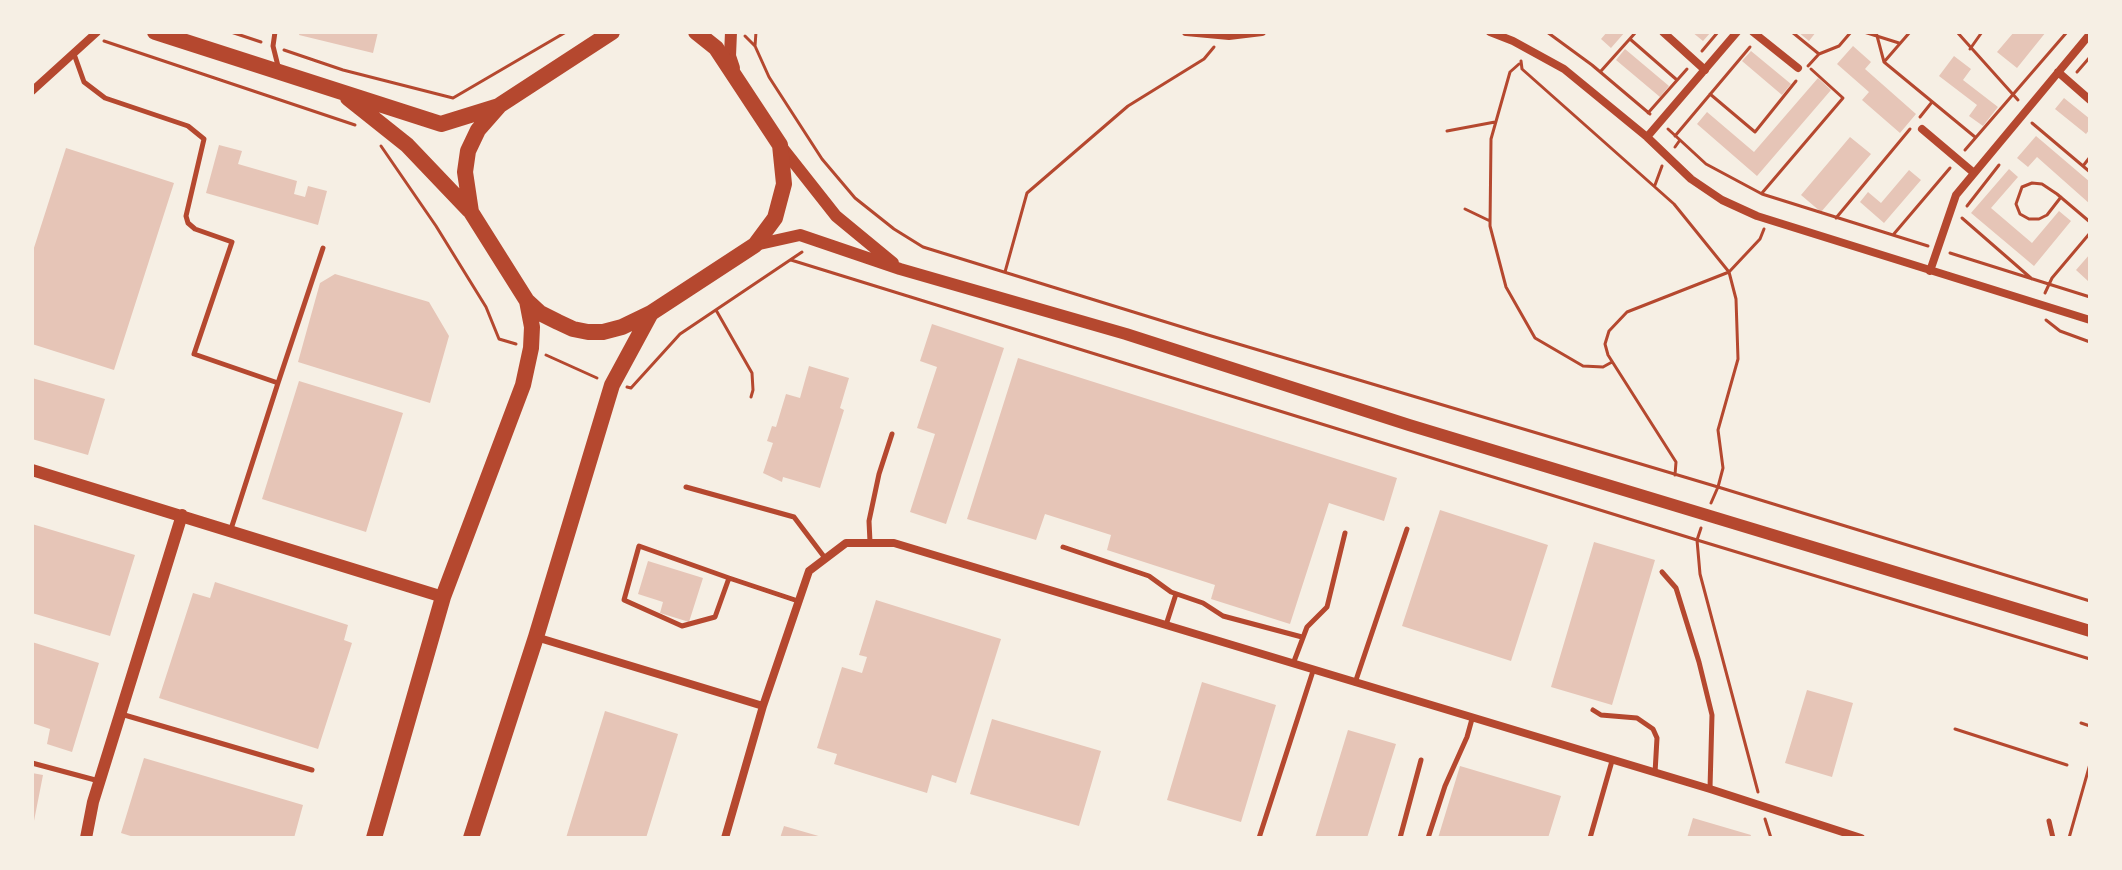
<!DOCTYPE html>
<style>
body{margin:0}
#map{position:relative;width:2122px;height:870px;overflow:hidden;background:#f6efe4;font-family:"PT Sans Narrow",sans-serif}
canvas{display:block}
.frame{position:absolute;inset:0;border:34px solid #f6efe4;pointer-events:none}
</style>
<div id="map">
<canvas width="2122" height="870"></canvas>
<div class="frame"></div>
</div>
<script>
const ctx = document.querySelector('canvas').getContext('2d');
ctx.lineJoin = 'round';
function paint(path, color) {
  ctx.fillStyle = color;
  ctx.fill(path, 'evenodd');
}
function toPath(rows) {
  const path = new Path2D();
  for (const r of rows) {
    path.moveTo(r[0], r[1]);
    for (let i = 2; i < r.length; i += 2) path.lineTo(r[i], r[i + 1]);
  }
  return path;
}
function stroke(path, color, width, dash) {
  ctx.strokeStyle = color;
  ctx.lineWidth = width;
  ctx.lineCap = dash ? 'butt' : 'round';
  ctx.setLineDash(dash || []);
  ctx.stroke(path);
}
const building = toPath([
 [300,32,378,32,373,53,299,35],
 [1607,32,1625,32,1611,48,1601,39],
 [1692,32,1711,32,1703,41],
 [1798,32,1816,32,1809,41],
 [2014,32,2046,32,2017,68,1997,52],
 [1853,46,1871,62,1865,69,1916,114,1900,133,1862,100,1869,92,1837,64],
 [1625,49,1669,86,1660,97,1616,60],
 [1751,51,1791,84,1782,95,1742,61],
 [1954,56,1971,69,1963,80,1998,107,1983,126,1969,116,1977,105,1939,76],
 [1818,78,1831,90,1757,176,1697,124,1707,112,1754,152],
 [2064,98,2090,119,2090,129,2086,134,2055,109],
 [2036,136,2090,182,2090,204,2037,157,2028,167,2017,158],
 [1850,137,1871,154,1821,212,1801,195],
 [219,145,242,151,238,164,297,181,294,194,305,197,308,186,327,191,318,225,206,193],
 [66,148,174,183,114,370,32,344,32,254],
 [2009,169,2018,177,1991,208,2032,243,2059,211,2071,221,2034,266,1971,213],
 [1909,170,1921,180,1884,223,1860,202,1868,192,1881,203],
 [2090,254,2090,279,2088,281,2076,270],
 [335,274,429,302,449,336,430,403,298,362,320,283],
 [932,324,1004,348,946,524,910,512,935,434,917,428,937,367,920,361],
 [1018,358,1397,478,1384,521,1329,503,1290,624,1211,599,1215,585,1107,550,1111,535,1045,514,1036,540,967,519],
 [809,366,849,378,840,408,844,410,820,488,783,477,782,482,763,473,773,443,767,441,772,426,776,427,786,394,800,398],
 [32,378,105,399,88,455,32,439],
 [299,381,403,413,366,532,262,499],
 [1440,510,1548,545,1511,661,1402,626],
 [32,524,135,555,110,636,32,613],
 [1594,542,1655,560,1612,705,1551,687],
 [648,561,703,578,689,622,660,613,663,602,638,594],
 [215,582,348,625,344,640,352,643,318,749,159,698,193,593,210,598],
 [876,600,1001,639,956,783,932,775,927,793,834,764,837,754,817,748,842,667,862,673,867,657,859,655],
 [32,642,99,663,72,752,47,744,50,729,32,723],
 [1202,682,1276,705,1241,822,1167,800],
 [1807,690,1853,703,1832,777,1785,763],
 [605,711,678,734,646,838,566,838],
 [992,719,1101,751,1079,826,970,794],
 [1348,730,1396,744,1367,838,1315,838],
 [144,758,303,805,294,838,137,838,121,833],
 [1460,766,1561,796,1548,838,1438,838],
 [32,773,43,775,33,826,32,826],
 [1693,818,1751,835,1750,838,1687,838],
 [784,826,822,837,822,838,780,838]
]);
const path = toPath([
 [231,32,261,42],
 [1547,32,1592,65,1650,114],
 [1792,32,1819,54],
 [1864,32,1899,43],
 [1876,32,1884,62,1975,137],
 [1957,32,2018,100],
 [745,36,755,46,769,77,822,159,855,198,894,229,923,247,1208,335,1718,487,1711,503],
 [1630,39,1677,80],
 [104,41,355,125],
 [755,46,756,32],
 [1970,49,1982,32],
 [284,50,343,70,453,98,566,32],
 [1702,51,1718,32],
 [1521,61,1522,69,1674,204,1729,272,1736,299,1738,359,1718,430,1723,468,1718,487,2090,601],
 [1884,62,1910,32],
 [1519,64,1510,72,1491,139,1490,226,1506,287,1535,338,1583,366,1603,367,1612,362],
 [1808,66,1819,54,1839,46,1851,32],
 [1601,71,1636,32],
 [2077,72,2090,57],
 [1710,94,1755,132,1796,81],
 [1648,113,1687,69],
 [1920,117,1932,102],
 [2032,123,2090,172],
 [1668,129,1680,140,1675,147],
 [1447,131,1495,122],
 [1675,136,1750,47],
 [1680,140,1706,164,1762,194,1928,246],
 [381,146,436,226,486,307,499,339,516,344],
 [1965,150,2067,32],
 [2083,166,2090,157],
 [1655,185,1662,166],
 [1762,193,1843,98,1811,69],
 [2061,197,2047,215,2039,219,2029,219,2020,214,2016,204,2022,187,2032,183,2042,184,2057,194,2090,222],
 [1967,206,1999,165],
 [1465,209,1490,221],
 [1836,218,1910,129],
 [1962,218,2032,279],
 [1893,235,1950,168],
 [1950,253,2090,297],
 [791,260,1697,540,2090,659],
 [1005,272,1027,193,1128,106,1204,59,1214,47],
 [2045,293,2052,278,2090,233],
 [716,310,752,373,753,390,751,397],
 [2046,320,2060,331,2090,342],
 [546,355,597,378],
 [627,387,631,388,680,334,802,252],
 [1675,475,1676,462,1608,355,1605,344,1609,331,1627,312,1729,272,1760,239,1764,229],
 [1701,528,1697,540,1700,574,1758,792],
 [2081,723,2090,726],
 [1955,729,2067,765],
 [1765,819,1771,838],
 [2069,838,2090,764]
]);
const service = toPath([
 [275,32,273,46,278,66],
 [74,54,84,82,105,98,188,126,204,139,186,216,188,223,195,229,232,242,194,354,278,383,231,529],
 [278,383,323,248],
 [686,487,794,517,825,558],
 [870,542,869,521,879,474,892,434],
 [1063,547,1149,576,1171,592,1203,603,1223,616,1302,637],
 [1662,572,1676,588,1699,662,1712,715,1710,788],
 [729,578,639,546,624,600,682,626,715,617,729,578,798,601],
 [1166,625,1176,594],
 [1293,664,1307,627,1327,607,1345,533],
 [1355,683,1407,529],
 [1593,710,1601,715,1637,718,1653,729,1657,738,1655,773],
 [121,714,312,770],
 [32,763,99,781],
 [2049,821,2053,838],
 [1259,838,1313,671],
 [1400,838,1421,760],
 [1428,838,1445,786,1467,737,1472,719],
 [1590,838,1612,761]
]);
const minor = toPath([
 [1186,32,1229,36,1262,32],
 [1490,32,1513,41,1564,69,1647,137,1691,179,1722,200,1757,216,2090,320],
 [1663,32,1705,70],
 [1753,32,1798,68],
 [2058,72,2090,100],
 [32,91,97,32],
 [1922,129,1974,173],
 [1647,137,1737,32],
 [1930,271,1956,195,2090,34],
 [536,637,763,706],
 [725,838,763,706,809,571,846,543,894,543,1710,789,1861,838]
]);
const tertiary = toPath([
 [731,32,730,56,734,68],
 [780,145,836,216,893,263],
 [755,245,800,235,900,269,1126,334,1409,425,2090,631],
 [32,470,443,597],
 [86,838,93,802,182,515]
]);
const trunk = toPath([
 [155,32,441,124,499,106],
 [612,32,500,105,478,130,468,151,465,172,471,212,527,301,540,313,558,322,573,329,588,332,603,332,622,327,651,313,755,245,775,218,784,184,780,145,716,48,696,32],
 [348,98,407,145,469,210],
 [374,838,443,597,523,385,531,348,532,327,527,301],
 [471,838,536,637,612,385,651,313]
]);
paint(building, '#e6c5b7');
stroke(path, '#b5482f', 3);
stroke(service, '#b5482f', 5);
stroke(minor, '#b5482f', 8);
stroke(tertiary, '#b5482f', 12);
stroke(trunk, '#b5482f', 16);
</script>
